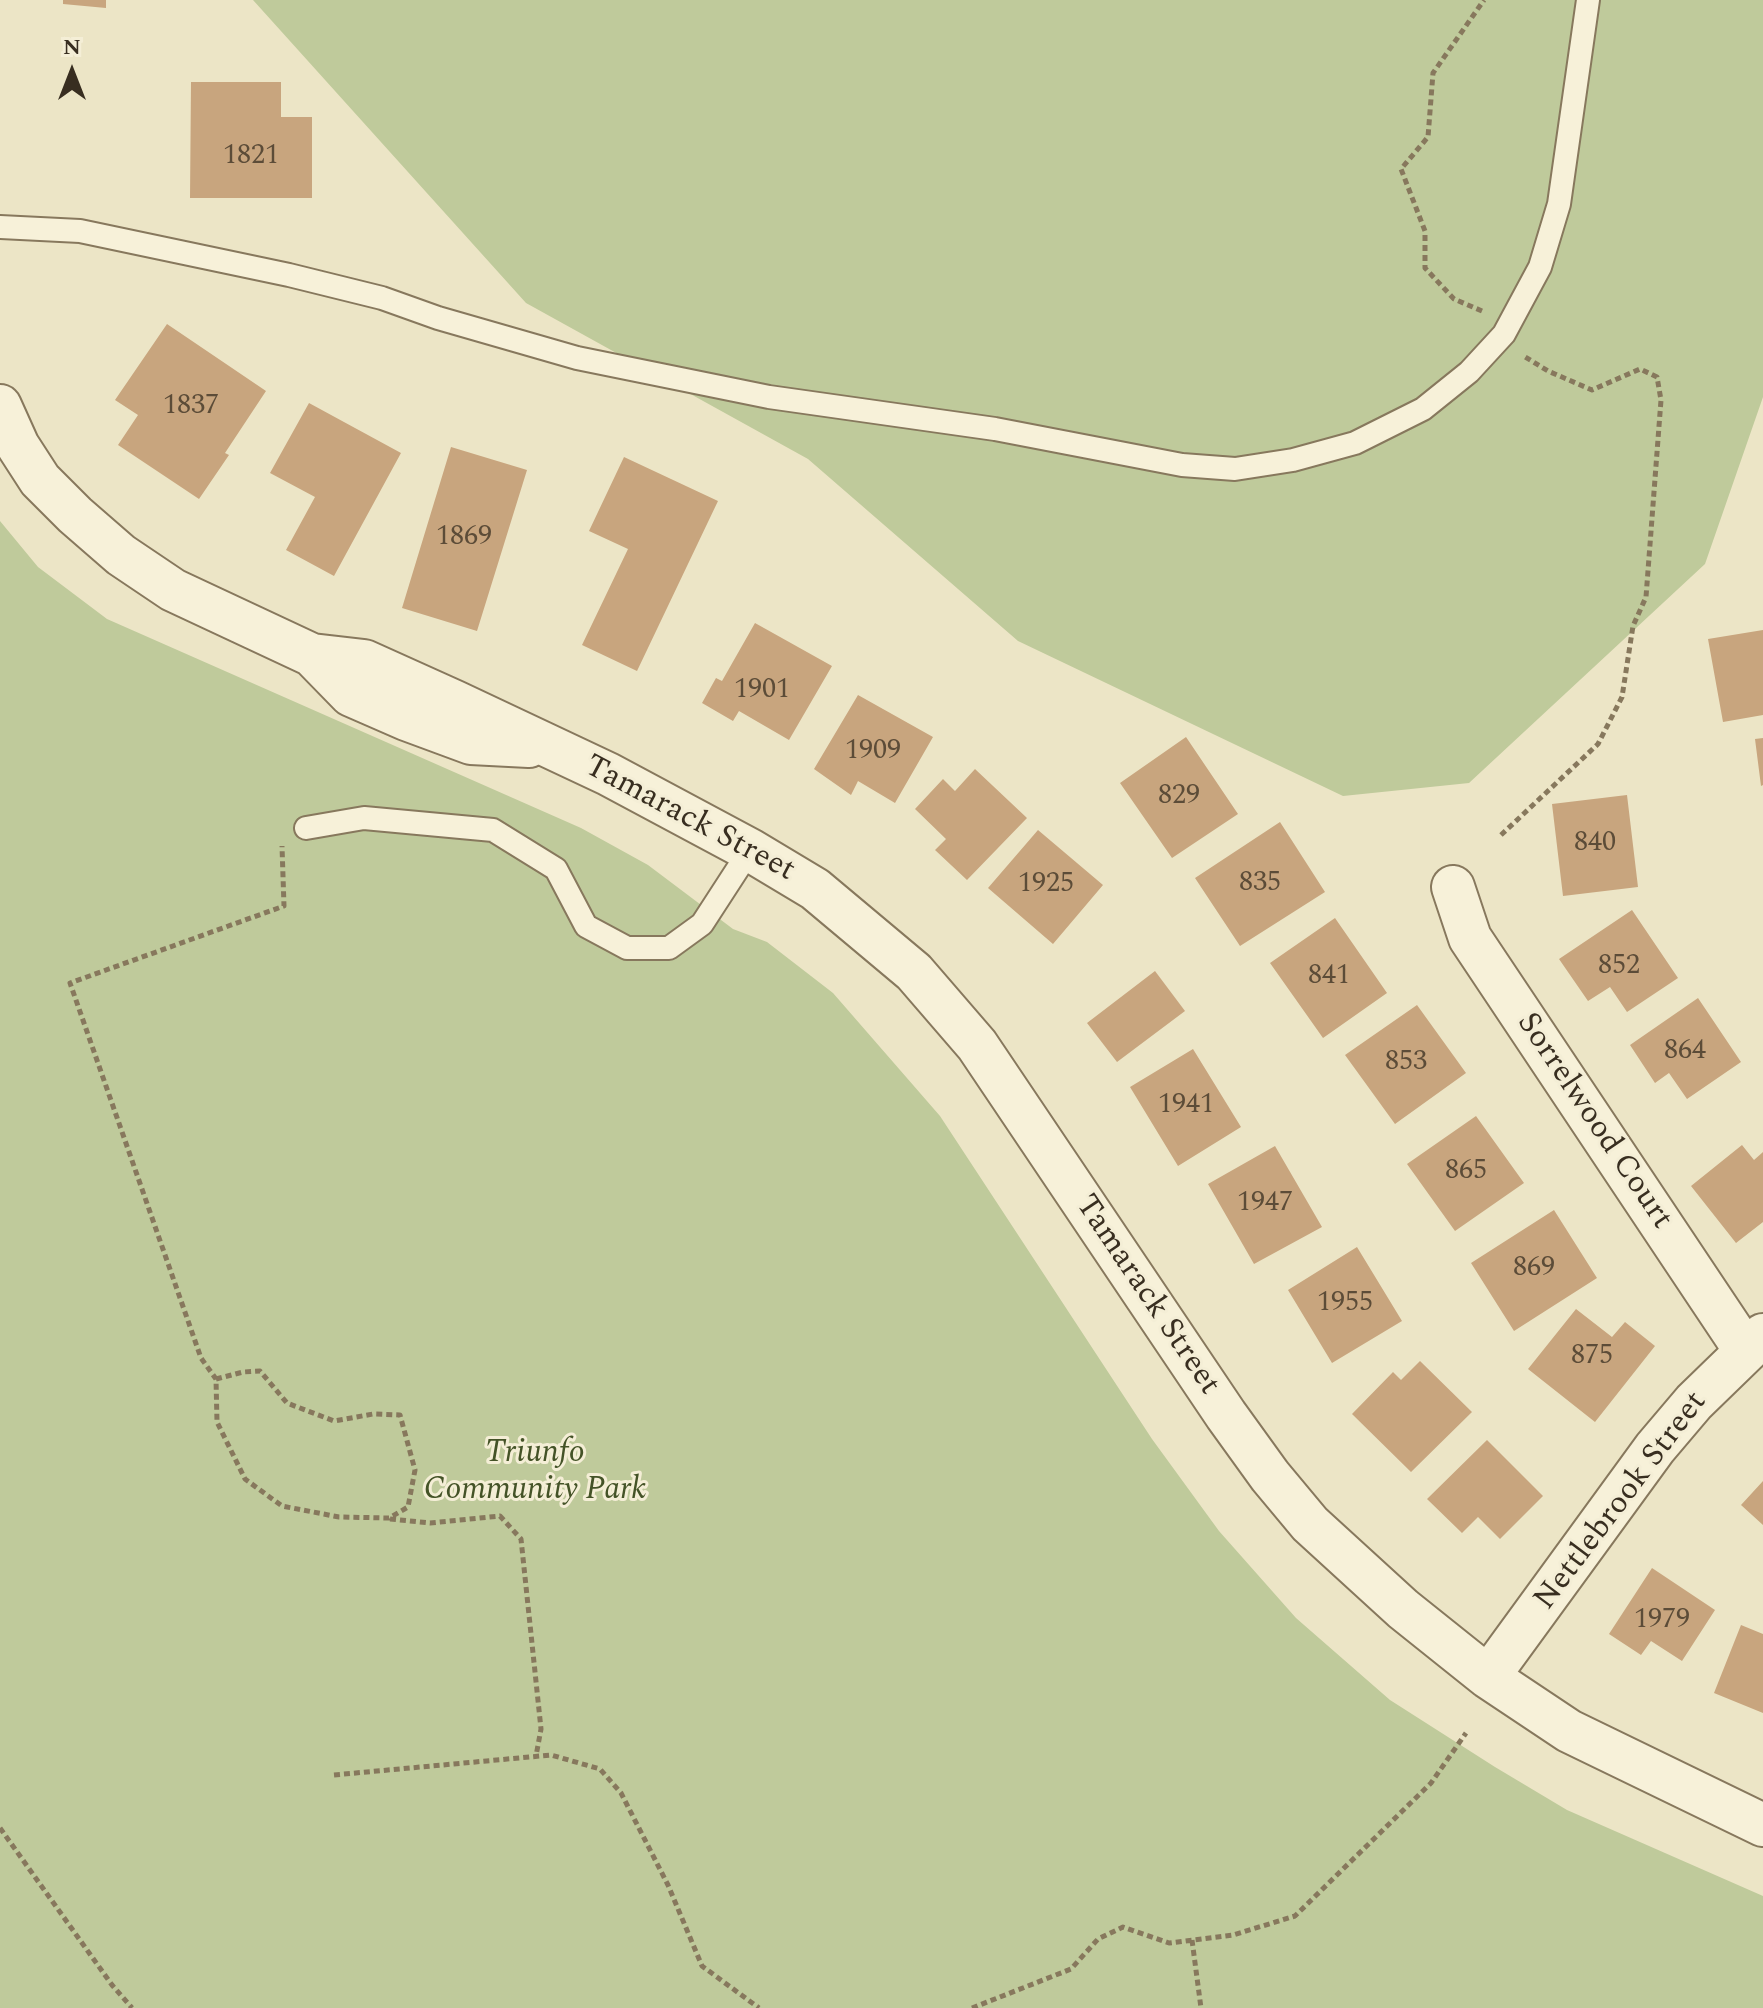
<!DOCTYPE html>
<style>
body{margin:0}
#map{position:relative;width:1763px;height:2008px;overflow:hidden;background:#ece5c6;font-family:Spectral,serif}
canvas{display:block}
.north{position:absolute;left:32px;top:32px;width:80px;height:80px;-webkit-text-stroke:6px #f4eed6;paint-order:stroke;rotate:0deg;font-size:22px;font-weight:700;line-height:32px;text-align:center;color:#382e20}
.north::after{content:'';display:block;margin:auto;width:28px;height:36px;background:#382e20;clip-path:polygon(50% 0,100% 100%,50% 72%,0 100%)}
</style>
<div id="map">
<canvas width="1763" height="2008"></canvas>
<div class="north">N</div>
</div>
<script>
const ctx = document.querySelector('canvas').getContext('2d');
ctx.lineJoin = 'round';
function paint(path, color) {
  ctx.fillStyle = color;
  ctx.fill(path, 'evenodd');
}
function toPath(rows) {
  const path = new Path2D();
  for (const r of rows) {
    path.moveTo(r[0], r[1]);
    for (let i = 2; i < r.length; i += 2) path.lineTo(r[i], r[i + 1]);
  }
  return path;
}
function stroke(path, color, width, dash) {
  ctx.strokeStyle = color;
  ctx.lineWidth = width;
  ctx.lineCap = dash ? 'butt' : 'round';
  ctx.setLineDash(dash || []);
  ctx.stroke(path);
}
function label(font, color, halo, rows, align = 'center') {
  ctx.font = font + ' Spectral,serif';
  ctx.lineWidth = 6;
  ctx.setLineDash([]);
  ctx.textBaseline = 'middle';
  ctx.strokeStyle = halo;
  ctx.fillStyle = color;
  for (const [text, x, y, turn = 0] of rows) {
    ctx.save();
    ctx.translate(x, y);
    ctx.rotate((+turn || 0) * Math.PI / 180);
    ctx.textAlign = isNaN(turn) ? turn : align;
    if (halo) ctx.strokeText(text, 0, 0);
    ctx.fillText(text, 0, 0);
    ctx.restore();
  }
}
const green = toPath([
 [253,0,1763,0,1763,397,1705,564,1469,783,1343,796,1018,641,808,459,526,303],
 [0,521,38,567,107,619,581,828,648,865,733,929,767,942,833,993,940,1116,1152,1439,1219,1531,1296,1618,1390,1700,1495,1767,1567,1810,1763,1896,1763,2008,0,2008]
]);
const building = toPath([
 [63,0,106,0,106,8,63,4],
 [191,82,281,82,281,117,312,117,312,198,190,198],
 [167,324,266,391,225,453,229,455,199,499,118,445,138,415,115,400],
 [309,403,401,453,334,576,286,550,315,497,270,473],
 [451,447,527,470,477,631,402,608],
 [624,457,718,501,637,671,582,645,628,549,589,531],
 [755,623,832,666,789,740,739,711,733,721,702,703,716,678,722,681],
 [1763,630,1763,715,1723,722,1708,639],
 [858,695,933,737,895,803,858,781,851,795,814,769],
 [1186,737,1238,814,1172,858,1120,783],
 [1763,738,1763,785,1761,786,1755,739],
 [975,769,1027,818,967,880,935,850,946,839,915,809,943,779,955,791],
 [1627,795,1638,887,1563,896,1552,804],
 [1280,822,1325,892,1240,946,1195,878],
 [1038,830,1103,885,1053,944,988,888],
 [1632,910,1678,978,1627,1012,1610,987,1588,1001,1559,959],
 [1335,918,1387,993,1323,1038,1270,963],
 [1155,971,1185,1011,1117,1062,1087,1023],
 [1698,998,1741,1062,1687,1099,1669,1073,1655,1083,1630,1045],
 [1417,1005,1466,1073,1395,1124,1345,1055],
 [1193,1049,1241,1127,1178,1166,1130,1087],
 [1476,1116,1524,1183,1455,1231,1407,1164],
 [1742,1145,1754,1160,1763,1152,1763,1222,1736,1243,1691,1186],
 [1275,1146,1322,1227,1254,1264,1208,1184],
 [1554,1210,1597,1278,1514,1331,1471,1263],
 [1357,1247,1402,1321,1332,1363,1288,1290],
 [1576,1309,1612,1337,1625,1322,1655,1346,1595,1422,1528,1369],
 [1420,1361,1472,1412,1411,1472,1352,1414,1393,1372,1401,1380],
 [1487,1440,1543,1496,1500,1539,1478,1517,1462,1533,1427,1499],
 [1763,1481,1763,1525,1741,1505],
 [1652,1568,1715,1610,1682,1661,1651,1641,1641,1655,1609,1634],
 [1741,1625,1763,1634,1763,1713,1714,1693]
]);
const path = toPath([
 [1482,311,1454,299,1425,268,1425,231,1401,169,1428,137,1433,73,1484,0],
 [1501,835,1598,744,1622,697,1633,626,1646,597,1661,400,1657,377,1640,369,1592,390,1548,371,1522,355],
 [216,1379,243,1372,260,1371,287,1403,334,1421,373,1414,400,1415,415,1470,408,1507,389,1518,339,1517,282,1506,245,1479,217,1422,216,1379,201,1358,70,983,284,906,282,846],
 [390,1519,430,1523,500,1516,521,1539,541,1729,536,1756],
 [334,1775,551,1755,600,1769,621,1793,668,1885,702,1966,759,2008],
 [0,1828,112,1985,132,2008],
 [1192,1940,1201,2008],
 [972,2008,1071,1969,1098,1939,1123,1927,1169,1943,1233,1935,1295,1916,1431,1783,1466,1733]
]);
const service = toPath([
 [0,227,80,231,289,275,382,298,438,318,577,358,769,397,995,429,1182,465,1235,469,1293,460,1355,443,1423,409,1469,372,1504,334,1540,267,1559,204,1588,0],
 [306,828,364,818,493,830,556,869,586,926,627,948,669,948,702,924,750,850]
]);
const minor = toPath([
 [0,406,18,446,40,480,75,515,121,555,173,590,312,655,364,661,455,702,608,774,750,850,815,889,914,972,977,1045,1226,1415,1270,1476,1310,1524,1403,1609,1488,1677,1569,1731,1763,1825],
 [312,655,351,695,406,719,471,743,529,746],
 [1453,887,1470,938,1745,1350],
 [1488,1677,1655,1448,1694,1402,1763,1335]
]);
const numberNames = [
 ["1821",251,158],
 ["1837",191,408],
 ["1869",464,539],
 ["1901",762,692],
 ["1909",873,753],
 ["829",1179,798],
 ["840",1595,845],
 ["835",1260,885],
 ["1925",1046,886],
 ["852",1619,968],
 ["841",1329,978],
 ["864",1685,1053],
 ["853",1406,1064],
 ["1941",1186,1107],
 ["865",1466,1173],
 ["1947",1265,1205],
 ["869",1534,1270],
 ["1955",1345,1305],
 ["875",1592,1358],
 ["1979",1662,1622]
];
const streetNames = [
 ["Tamarack Street",689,820,28],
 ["Sorrelwood Court",1593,1122,56],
 ["Tamarack Street",1146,1296,56],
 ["Nettlebrook Street",1622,1502,-53]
];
const parkNames = [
 ["Triunfo",535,1455],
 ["Community Park",535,1492]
];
paint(green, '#bfca9b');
paint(building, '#c8a57e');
stroke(service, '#87785d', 26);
stroke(minor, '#87785d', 46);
stroke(path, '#87785d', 5, [6, 4]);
stroke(service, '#f7f1d9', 22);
stroke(minor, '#f7f1d9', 42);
label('28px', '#5c4c38', null, numberNames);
label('32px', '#382e20', '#f4eed6', streetNames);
label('italic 32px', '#445327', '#f4eed6', parkNames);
</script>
